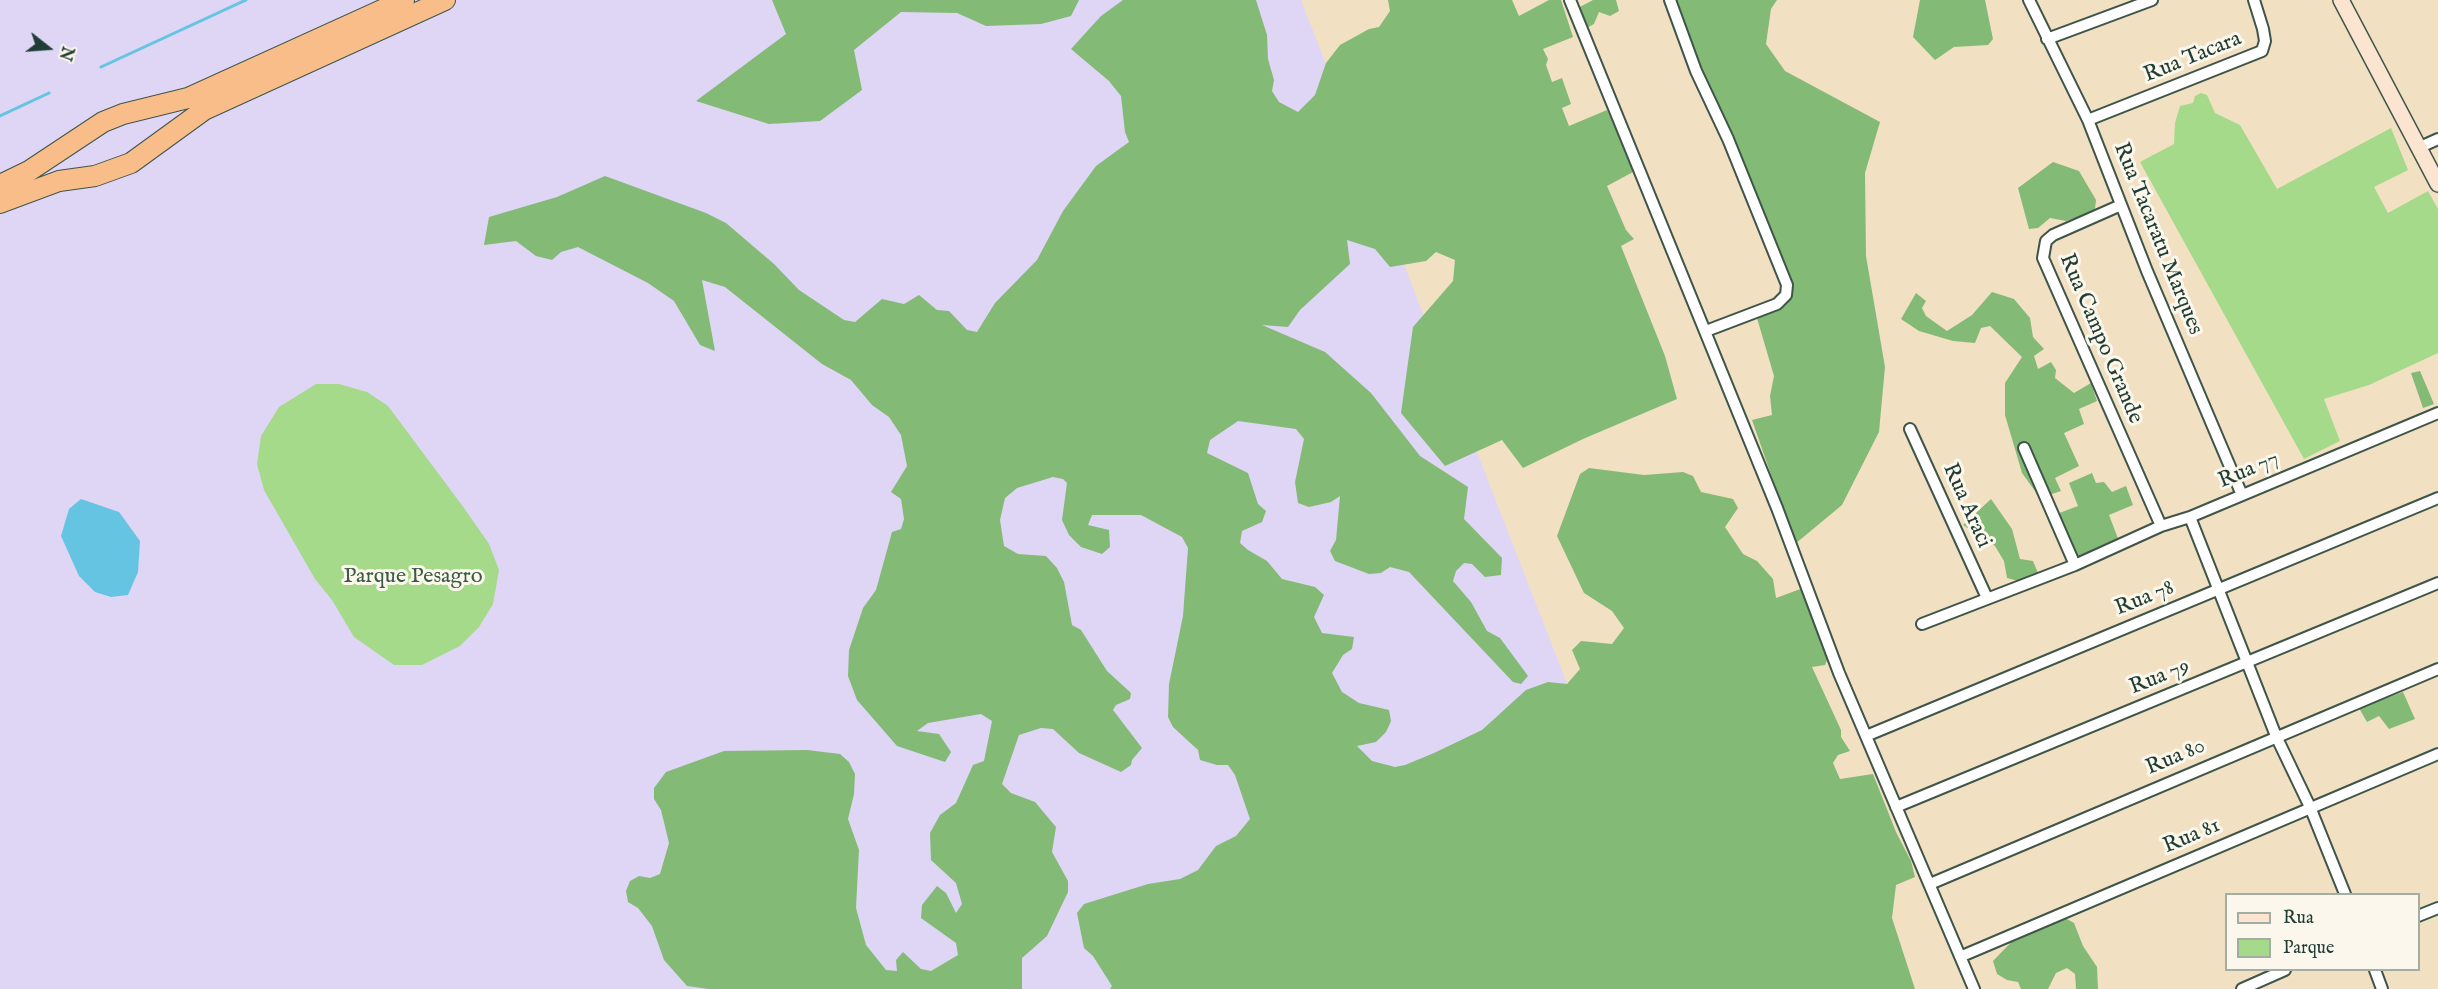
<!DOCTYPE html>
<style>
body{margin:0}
#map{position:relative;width:2438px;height:989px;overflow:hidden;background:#f2e0c3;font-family:"IM FELL English",serif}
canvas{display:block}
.legend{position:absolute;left:2225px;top:893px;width:195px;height:78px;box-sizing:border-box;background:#fbf7ec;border:2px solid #a3ada2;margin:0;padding:8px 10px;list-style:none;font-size:18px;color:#1f3d34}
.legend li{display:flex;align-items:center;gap:12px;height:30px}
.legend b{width:30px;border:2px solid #a3ada2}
.north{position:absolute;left:18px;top:18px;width:60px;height:60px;-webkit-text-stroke:4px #fbf7ec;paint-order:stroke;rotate:107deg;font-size:16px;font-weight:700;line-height:24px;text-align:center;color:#1f3d34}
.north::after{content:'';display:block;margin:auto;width:21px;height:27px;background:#1f3d34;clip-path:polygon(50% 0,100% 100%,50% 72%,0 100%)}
</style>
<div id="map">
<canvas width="2438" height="989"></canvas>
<ul class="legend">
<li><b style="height:8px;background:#fce5d0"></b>Rua</li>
<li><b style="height:16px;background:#a4da8a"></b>Parque</li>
</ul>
<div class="north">N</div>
</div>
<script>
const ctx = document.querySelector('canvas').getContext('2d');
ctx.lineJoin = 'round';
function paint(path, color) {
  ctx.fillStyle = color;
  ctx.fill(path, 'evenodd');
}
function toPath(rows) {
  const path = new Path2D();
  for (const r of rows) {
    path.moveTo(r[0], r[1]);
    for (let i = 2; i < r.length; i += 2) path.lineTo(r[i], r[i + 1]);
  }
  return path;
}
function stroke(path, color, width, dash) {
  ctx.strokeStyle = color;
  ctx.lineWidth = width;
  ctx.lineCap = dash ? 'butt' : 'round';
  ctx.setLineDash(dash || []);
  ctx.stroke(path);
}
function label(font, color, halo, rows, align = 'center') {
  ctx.font = font + ' "IM FELL English",serif';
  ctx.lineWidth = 6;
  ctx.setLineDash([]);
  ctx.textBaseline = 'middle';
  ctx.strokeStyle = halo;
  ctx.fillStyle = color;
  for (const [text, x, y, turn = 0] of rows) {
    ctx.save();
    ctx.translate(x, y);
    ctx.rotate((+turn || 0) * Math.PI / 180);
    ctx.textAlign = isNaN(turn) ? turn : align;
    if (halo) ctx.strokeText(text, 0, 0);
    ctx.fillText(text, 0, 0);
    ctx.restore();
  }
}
const built = toPath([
 [0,0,1301,0,1686,989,0,989]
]);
const green = toPath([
 [2201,93,2207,95,2215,113,2240,125,2277,189,2391,128,2408,170,2374,187,2388,213,2428,191,2438,209,2438,353,2369,385,2324,399,2340,441,2304,459,2140,162,2174,144,2175,123,2180,106,2193,103,2195,96],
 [316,384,339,384,367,392,388,406,464,508,489,544,499,570,493,604,479,627,460,646,422,665,394,665,354,637,332,600,315,579,264,490,257,464,261,436,279,407]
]);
const forest = toPath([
 [772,0,1079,0,1071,16,1041,24,986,26,957,13,901,12,854,50,862,90,820,121,769,124,696,101,786,34],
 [1123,0,1256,0,1267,35,1268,59,1274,80,1272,91,1279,102,1298,112,1315,95,1326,63,1340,45,1369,29,1379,27,1390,11,1388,0,1512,0,1519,16,1549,0,1561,0,1573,37,1543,49,1548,59,1546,65,1552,82,1562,78,1571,104,1562,108,1569,126,1607,110,1623,143,1633,172,1607,186,1626,230,1634,239,1621,246,1665,356,1677,399,1583,439,1523,468,1502,440,1445,466,1401,413,1413,327,1453,281,1455,260,1436,252,1426,261,1390,267,1375,249,1347,240,1350,264,1300,310,1288,327,1262,325,1325,352,1371,393,1420,456,1468,487,1464,519,1502,558,1501,575,1485,577,1472,564,1464,563,1456,571,1453,581,1471,602,1487,631,1500,638,1528,676,1521,684,1513,682,1409,572,1390,567,1381,573,1369,574,1335,561,1330,551,1336,540,1340,496,1331,502,1309,507,1298,503,1295,482,1304,439,1296,429,1238,421,1210,440,1207,453,1248,473,1258,504,1266,511,1262,522,1242,531,1240,543,1248,550,1267,561,1282,579,1315,587,1324,595,1314,617,1322,633,1354,637,1352,649,1343,655,1332,673,1342,692,1359,703,1389,710,1391,721,1386,732,1376,742,1357,746,1372,761,1395,767,1405,765,1434,753,1482,730,1526,690,1548,682,1567,684,1580,669,1572,650,1581,641,1612,644,1624,628,1612,611,1584,593,1557,536,1580,474,1589,468,1644,475,1683,472,1693,476,1701,492,1733,499,1738,508,1725,527,1743,554,1757,561,1773,579,1776,598,1803,588,1828,658,1825,665,1812,667,1841,730,1841,737,1850,751,1838,755,1833,763,1840,779,1873,774,1896,832,1911,861,1915,877,1896,885,1892,918,1915,989,1110,989,1112,986,1093,956,1084,948,1077,913,1084,904,1148,884,1180,879,1198,870,1216,846,1236,836,1250,819,1235,775,1228,765,1217,765,1200,760,1198,750,1173,727,1168,717,1169,684,1183,616,1188,548,1182,537,1141,515,1092,515,1088,525,1109,530,1110,547,1102,554,1081,547,1069,535,1062,520,1067,483,1063,479,1053,477,1017,488,1005,498,1000,520,1004,546,1018,554,1046,556,1057,568,1064,582,1072,625,1081,630,1107,671,1131,693,1130,699,1116,705,1113,710,1142,748,1132,760,1131,765,1121,772,1079,753,1053,729,1041,728,1019,735,1002,784,1011,793,1035,802,1056,827,1052,852,1068,881,1068,892,1047,936,1022,958,1022,989,709,989,687,986,664,960,652,926,638,908,628,902,626,891,630,881,639,876,650,878,660,874,669,843,661,810,654,799,654,788,666,772,724,751,807,750,840,754,849,762,855,774,854,794,848,819,859,850,856,908,866,945,886,970,897,971,896,960,903,952,921,969,931,971,958,955,956,943,921,918,922,905,937,886,946,893,956,913,962,904,956,883,931,860,930,833,940,815,956,803,973,765,984,761,992,721,981,714,928,723,917,731,939,734,951,752,945,762,897,746,857,700,848,676,849,650,863,608,876,590,892,532,901,529,904,519,901,499,891,492,907,466,901,435,889,417,872,405,851,380,822,364,725,287,702,280,715,351,700,345,674,301,648,283,578,247,561,252,552,260,536,256,516,241,484,245,489,217,557,197,605,176,706,213,726,223,774,264,799,290,844,320,855,322,882,299,904,304,919,295,937,310,949,311,967,330,977,332,995,303,1037,260,1063,211,1096,166,1129,142,1125,132,1121,96,1109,81,1071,49,1101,16],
 [1593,0,1616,0,1619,11,1610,16,1599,12,1594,24,1585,29,1576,9],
 [1674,0,1777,0,1771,9,1766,44,1785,71,1880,122,1865,173,1866,256,1885,367,1879,432,1842,505,1795,544,1752,420,1772,415,1770,396,1774,376,1757,318,1793,294,1756,193,1693,51],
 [1920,0,1985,0,1993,39,1988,45,1954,47,1935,60,1913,37],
 [2053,162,2079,171,2096,200,2095,209,2088,214,2066,221,2050,218,2038,228,2029,229,2018,188],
 [1992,292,2014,299,2030,318,2033,337,2044,349,2034,356,2038,369,2051,362,2056,370,2055,378,2074,393,2091,383,2097,401,2079,409,2084,424,2064,433,2079,466,2055,478,2061,491,2040,498,2022,473,2005,415,2005,383,2022,357,1990,326,1981,328,1975,343,1953,341,1919,331,1901,319,1916,293,1926,301,1922,308,1926,316,1947,331,1972,315],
 [2420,371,2434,404,2423,408,2411,373],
 [2092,473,2096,483,2104,482,2112,492,2126,486,2133,505,2109,515,2119,541,2072,560,2054,515,2078,506,2069,483],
 [1991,499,2012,529,2020,559,2033,561,2038,573,2033,579,2022,582,2007,578,2004,561,1995,546,1963,525],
 [2403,692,2415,719,2389,729,2379,716,2367,722,2359,708],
 [2065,918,2074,923,2083,946,2097,967,2098,989,2076,989,2075,974,2067,968,2056,973,2048,989,2021,989,2018,982,2007,980,1997,974,1993,961,2018,935]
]);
const water = toPath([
 [81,499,119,512,140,541,138,572,128,595,111,597,95,592,79,576,61,536,69,509]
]);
const stream = toPath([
 [101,67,246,0],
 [0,116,49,93]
]);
const street = toPath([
 [1570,0,1777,508,1839,673,1974,989],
 [1670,0,1696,71,1728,139,1787,285,1786,295,1777,304,1706,331],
 [2029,0,2088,120,2147,271,2242,495],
 [2047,39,2152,0],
 [2088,120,2262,51,2265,41,2263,29,2254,0],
 [2418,148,2438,139],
 [2121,205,2053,235,2046,241,2043,258,2161,526],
 [1910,429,1987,598],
 [2024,448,2075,565],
 [2190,517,2276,736,2310,807,2345,894],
 [1922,624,2075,565,2161,526,2190,517,2438,413],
 [1866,736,2438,498],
 [1896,807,2438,583],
 [1930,884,2438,669],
 [2418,916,2438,908],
 [1962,956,2438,754],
 [2375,970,2382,989],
 [2242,989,2285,970]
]);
const secondary = toPath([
 [2341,0,2438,184]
]);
const highway = toPath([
 [0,185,29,171,103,122,123,114,188,98,404,0],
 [0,203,59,181,95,176,131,163,204,110,445,0]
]);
const streetNames = [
 ["Rua Tacara",2193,58,-22],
 ["Rua Tacaratu Marques",2157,239,68],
 ["Rua Campo Grande",2100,339,67],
 ["Rua 77",2249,471,-23],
 ["Rua Araci",1966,506,66],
 ["Rua 78",2145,599,-22],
 ["Rua 79",2160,678,-22],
 ["Rua 80",2176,758,-23],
 ["Rua 81",2192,837,-23]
];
const parkNames = [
 ["Parque Pesagro",413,577]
];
paint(built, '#dfd5f5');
paint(green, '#a4da8a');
paint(forest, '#83ba76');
paint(water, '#64c4e2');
stroke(stream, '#64c4e2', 3);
stroke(street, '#3f5549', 14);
stroke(secondary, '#3f5549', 18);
stroke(highway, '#3f5549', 22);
stroke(street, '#fff', 10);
stroke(secondary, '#fce5d0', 15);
stroke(highway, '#f8bd89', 20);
label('22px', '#1f3d34', '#fbf7ec', streetNames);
label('22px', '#3a5c45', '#fbf7ec', parkNames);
</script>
